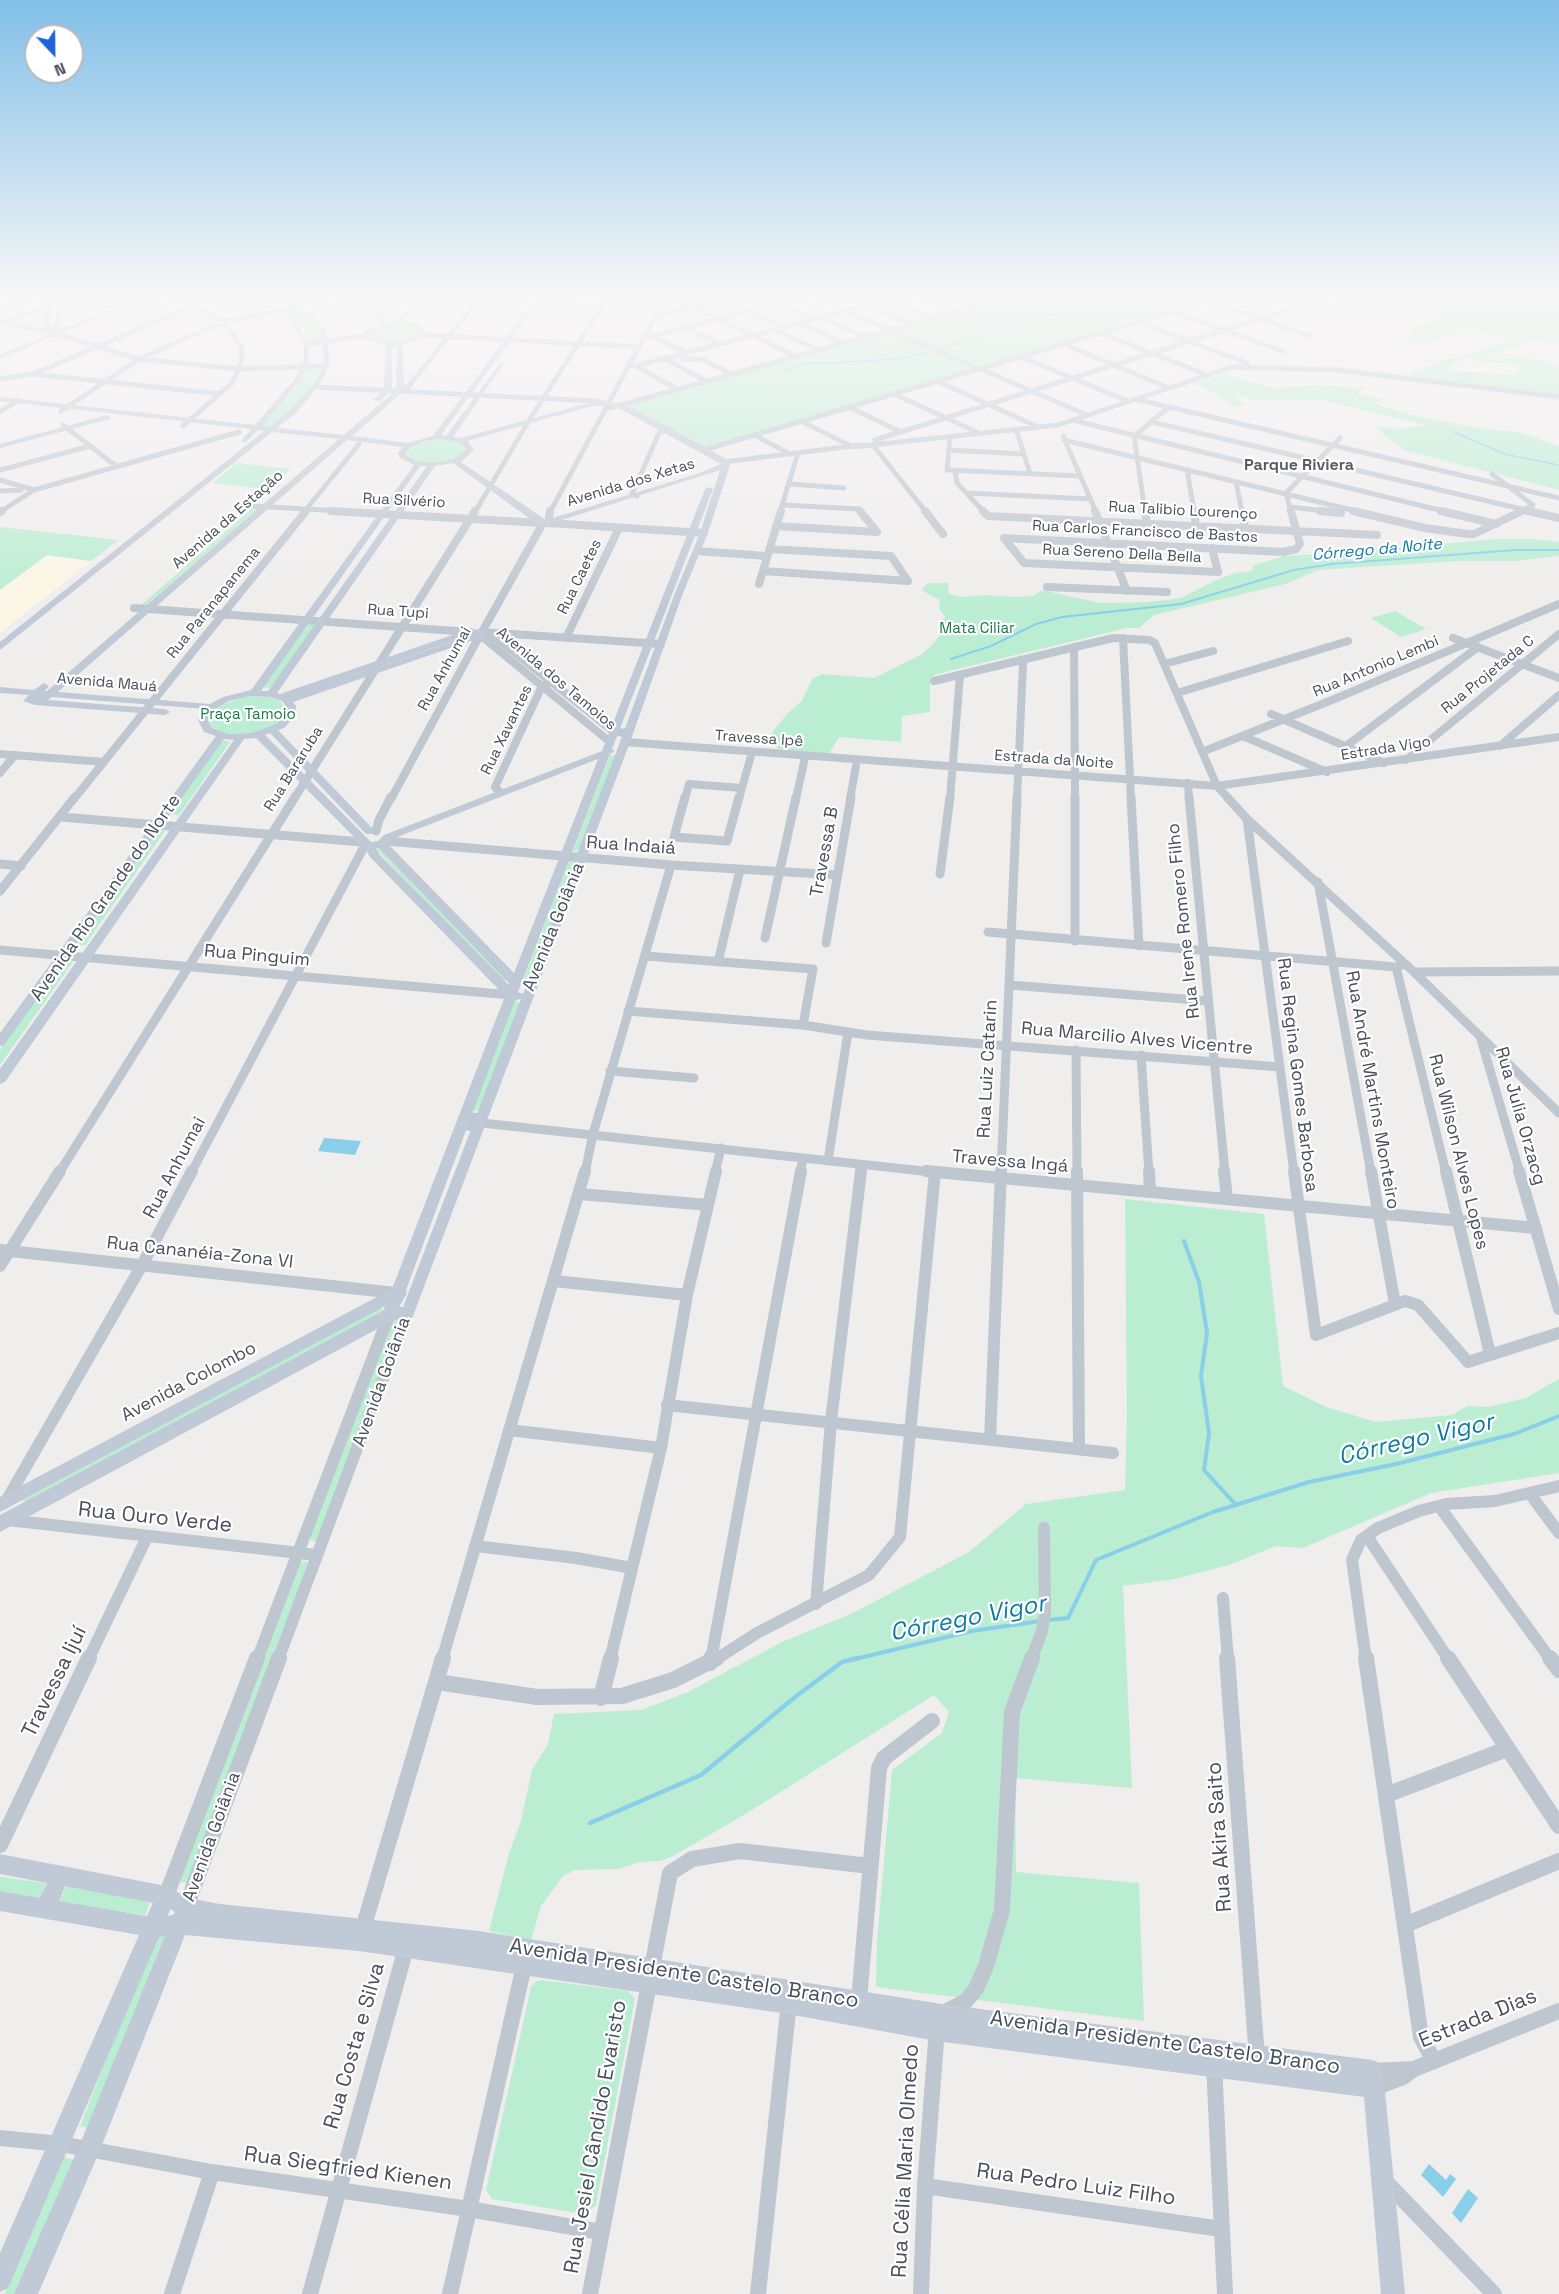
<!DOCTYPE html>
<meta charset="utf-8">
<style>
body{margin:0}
#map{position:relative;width:1559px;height:2294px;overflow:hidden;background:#f0eded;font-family:"Space Grotesk",sans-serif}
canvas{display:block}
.north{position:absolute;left:24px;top:24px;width:60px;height:60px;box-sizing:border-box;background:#fff;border:2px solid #b5b9bd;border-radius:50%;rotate:158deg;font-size:16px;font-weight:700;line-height:24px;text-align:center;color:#464f5a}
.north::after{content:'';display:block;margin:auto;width:21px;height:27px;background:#1c63da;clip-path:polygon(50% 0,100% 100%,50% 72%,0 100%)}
</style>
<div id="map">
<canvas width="1559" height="2294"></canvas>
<div class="north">N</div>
</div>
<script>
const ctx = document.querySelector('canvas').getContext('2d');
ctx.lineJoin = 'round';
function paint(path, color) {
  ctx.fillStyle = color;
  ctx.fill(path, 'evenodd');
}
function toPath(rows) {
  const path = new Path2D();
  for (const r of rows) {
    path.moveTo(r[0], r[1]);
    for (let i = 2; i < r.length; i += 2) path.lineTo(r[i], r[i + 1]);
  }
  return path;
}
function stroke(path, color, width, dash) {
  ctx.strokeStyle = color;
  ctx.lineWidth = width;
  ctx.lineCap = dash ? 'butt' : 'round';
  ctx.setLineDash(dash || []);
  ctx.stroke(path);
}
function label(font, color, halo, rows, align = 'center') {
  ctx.font = font + ' "Space Grotesk",sans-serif';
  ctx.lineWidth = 4.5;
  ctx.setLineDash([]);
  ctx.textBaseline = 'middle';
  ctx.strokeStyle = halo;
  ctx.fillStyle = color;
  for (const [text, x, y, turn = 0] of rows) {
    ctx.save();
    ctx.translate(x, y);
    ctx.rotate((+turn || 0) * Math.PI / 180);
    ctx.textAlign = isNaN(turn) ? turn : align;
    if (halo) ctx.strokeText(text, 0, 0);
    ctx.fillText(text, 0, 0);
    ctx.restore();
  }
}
const commercial = toPath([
 [47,555,91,561,0,633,0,590]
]);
const education = toPath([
 [281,291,346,291,354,296,304,306]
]);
const green = toPath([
 [1039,291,1237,291,982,366,897,331],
 [1392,291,1559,291,1559,343,1531,340,1503,352,1499,356,1465,358,1431,378,1411,376,1411,374,1441,362,1506,341,1509,336,1466,329,1415,346,1404,343,1410,336,1413,325,1436,322,1436,316,1445,308],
 [298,309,309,316,324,340,309,342,304,330,287,312],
 [389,325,418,328,421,333,414,339,397,342,380,342,369,338,370,331],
 [889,332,976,369,704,448,625,405],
 [1516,355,1559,366,1559,395,1434,379,1447,370,1513,375,1521,368,1508,363,1480,362,1473,359,1507,359],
 [306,368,321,368,307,393,270,427,260,427,291,392],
 [1224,374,1274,388,1319,385,1364,388,1357,394,1384,400,1372,403,1418,417,1492,430,1519,432,1559,446,1559,490,1403,450,1374,426,1400,429,1424,425,1322,400,1254,400,1235,395,1244,407,1235,407,1208,390,1193,383],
 [444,439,459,442,466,450,461,456,440,463,418,462,407,456,408,449,426,441],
 [236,463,291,469,266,489,213,483],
 [254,507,259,508,146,605,141,605],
 [0,527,118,540,91,561,47,555,0,590],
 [1495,539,1536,539,1559,542,1559,556,1515,561,1457,561,1319,570,1285,584,1154,615,1139,628,1127,628,937,674,930,678,930,712,902,716,901,742,839,737,829,754,778,749,768,738,787,714,802,701,812,679,822,674,874,678,921,655,932,645,940,635,938,625,945,617,939,608,940,600,921,590,928,583,948,583,949,594,963,597,986,595,1016,597,1033,596,1042,590,1100,603,1149,602,1181,598,1214,581,1235,573,1251,571,1254,565,1284,556,1346,553],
 [1395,611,1426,629,1401,637,1371,618],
 [309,624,316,624,270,688,262,687],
 [247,696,269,697,280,701,285,708,285,715,274,726,255,733,225,734,212,727,210,722,211,714,219,706],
 [223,740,230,742,179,815,167,814],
 [610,755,616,756,579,850,573,851],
 [161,829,165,831,85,945,76,946,155,831],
 [379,846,507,979,506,980,501,981,376,849],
 [575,860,528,981,523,981,568,861],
 [69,960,73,962,0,1065,0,1049,63,961],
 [516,1000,520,1003,480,1110,474,1111,472,1109,513,1002],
 [1125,1199,1264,1214,1283,1386,1326,1407,1376,1422,1452,1415,1467,1406,1488,1407,1526,1398,1559,1379,1559,1473,1431,1493,1303,1548,1276,1546,1229,1565,1175,1579,1123,1586,1132,1788,1015,1778,1016,1872,1139,1883,1144,2021,876,1987,877,1942,892,1770,942,1733,949,1712,934,1695,744,1815,673,1856,661,1861,639,1862,619,1869,575,1870,563,1876,541,1906,531,1940,489,1931,509,1853,521,1821,532,1770,548,1744,554,1714,641,1710,688,1692,782,1642,853,1613,969,1552,1026,1504,1125,1490,1127,1415],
 [381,1307,384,1312,25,1506,23,1500],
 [400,1316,317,1541,312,1541,309,1538,392,1319],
 [306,1561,310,1565,187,1883,180,1882,178,1878,301,1562],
 [0,1877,46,1883,40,1899,0,1894],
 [67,1884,152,1897,145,1915,59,1902],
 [156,1934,166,1936,90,2128,80,2126],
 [542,1980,628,1991,635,1999,596,2205,585,2214,492,2199,486,2190,531,1987,536,1981],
 [63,2157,78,2161,20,2294,4,2294]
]);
const water = toPath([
 [324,1138,361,1141,355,1155,318,1151],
 [1429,2164,1446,2180,1450,2174,1456,2179,1443,2197,1421,2175],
 [1468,2189,1478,2198,1461,2223,1452,2213]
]);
const streamFar3 = toPath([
 [1453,291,1486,303,1559,309],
 [945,348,989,332,1138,291],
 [780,371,806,364,899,359,929,352],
 [1452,431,1504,454,1559,465]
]);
const streamFar2 = toPath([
 [951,659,991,646,1036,624,1062,617,1181,604,1294,570,1332,564,1515,550,1559,550]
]);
const streamFar1 = toPath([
 [1184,1241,1199,1282,1207,1333,1201,1376,1209,1433,1204,1470,1236,1505],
 [1048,1620,1068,1618,1096,1560,1213,1512,1309,1482,1396,1464,1514,1434,1559,1416],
 [851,1660,972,1631,1041,1621]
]);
const stream = toPath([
 [590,1823,701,1775,795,1697,842,1662,858,1658]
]);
const streetFar4 = toPath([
 [15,291,49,300],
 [139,291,173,299,208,312,223,322,241,346,242,356,239,369,232,383,183,426],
 [473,291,665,300],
 [800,291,1087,415],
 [849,291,876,303],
 [940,291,976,307],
 [975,291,997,301],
 [912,294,956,312],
 [668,295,795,356],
 [0,297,19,292],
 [891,300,934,318],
 [1210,301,1311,337],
 [780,303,815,320],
 [868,306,912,324],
 [749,311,785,328],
 [1174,312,1284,352],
 [656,316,758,291],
 [823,317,865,337],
 [0,322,43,331],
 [1138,322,1247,363],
 [800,323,842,343],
 [397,324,426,291],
 [685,327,720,344],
 [776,330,819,350],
 [1101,333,1207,375],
 [56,334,139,359,239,369,326,366],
 [422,335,639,347],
 [652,336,688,353],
 [644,338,826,291],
 [306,344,365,336],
 [1063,344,1169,388],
 [1021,357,1128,401],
 [665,359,706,381],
 [682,359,701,359,732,374],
 [628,366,636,366,922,291],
 [636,366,677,389],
 [33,374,192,306],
 [0,379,32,374,221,394],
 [937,381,1038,427],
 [315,387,595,401,607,404],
 [400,390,408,387,485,291],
 [894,394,979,433],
 [1134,399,1559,498],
 [849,407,901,432],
 [610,408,1031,291],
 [61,411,139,359,223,322,299,307],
 [0,412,17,401],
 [1072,420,1447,512],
 [801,421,853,447],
 [1152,422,1534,512],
 [63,425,116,466],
 [1016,429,1030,473],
 [754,435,790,454],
 [1063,436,1096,512],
 [950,437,947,470,1080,476],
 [875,440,1350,291],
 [1064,440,1360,512],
 [873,445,926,512],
 [853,447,1058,425,1232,367,1338,370,1559,397],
 [704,450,1227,296],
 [948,450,1024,454],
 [724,462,860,445],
 [1187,469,1194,512],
 [0,470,90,446],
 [955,470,957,483,984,512],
 [1492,474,1533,505,1519,512],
 [0,480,34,490],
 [1236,482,1242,512],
 [790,484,844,488],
 [0,491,21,490],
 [967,493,1090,499],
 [637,496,632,494,659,433,667,430],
 [783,505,859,509,861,512],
 [254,506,357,512],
 [1290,507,1333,512],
 [0,512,34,490,239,432],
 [304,512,359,444],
 [475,512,528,422,608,297,617,291],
 [550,512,669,291],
 [780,512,798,453],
 [1145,512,1134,436,1169,407],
 [1291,512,1286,493,1340,438]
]);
const streetFar3 = toPath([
 [331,511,542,523],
 [860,511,877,532],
 [925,511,943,534],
 [983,511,988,516,1377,535],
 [1095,511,1127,591],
 [1145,511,1147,523],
 [1194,511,1196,526],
 [1242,511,1245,528],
 [1320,511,1341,513],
 [1353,511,1425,528,1468,534,1474,534,1522,511],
 [1441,511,1496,524],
 [1528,511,1559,518],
 [0,512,2,511],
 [549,518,550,511],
 [543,523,482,632,661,644],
 [548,523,704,533],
 [776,526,877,532],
 [1004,538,1283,552,1296,549,1300,544,1291,511],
 [1004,538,1024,563,1218,572,1212,548],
 [770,549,891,556,908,581],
 [697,551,767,556],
 [763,571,908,581],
 [759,584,781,511],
 [1047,587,1167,592],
 [134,608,470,632],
 [490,633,614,732,629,733],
 [566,638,619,528],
 [1123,638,1131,799],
 [1453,638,1559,678],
 [1074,647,1075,799],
 [1213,651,1164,664,1217,786,1229,799],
 [934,681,1113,638,1149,640,1155,643,1164,664],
 [1177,693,1348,641],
 [1271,714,1384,763],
 [1243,736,1327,772],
 [625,742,1217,786,1559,737],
 [1346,746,1478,647],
 [1500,746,1559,695],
 [1202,752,1337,698,1559,604],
 [0,754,104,762],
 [1406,760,1559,634],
 [0,773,15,755],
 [1188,783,1189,799],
 [742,788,752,752],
 [500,792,495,787,542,686,548,684],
 [74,799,306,511],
 [294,799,475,511],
 [391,799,480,635,610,742],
 [685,799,689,784,742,788],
 [739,799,742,788],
 [796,799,804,762],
 [850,799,856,766],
 [950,799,960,675],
 [1017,799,1023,664,1020,660]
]);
const streetFar2 = toPath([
 [685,797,674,837,727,841,739,797],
 [1075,797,1075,941],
 [1131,797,1139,946],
 [1189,797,1225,1173],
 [1227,797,1247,819,1414,972,1559,1113],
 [61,817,362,842],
 [1247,819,1294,1173],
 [376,831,379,820,391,797],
 [386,841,671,865,838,875],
 [0,864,21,866],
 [940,874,950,797],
 [1318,882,1371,1173],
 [0,891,75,797],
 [988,932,1396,967],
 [765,938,796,797],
 [826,943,851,797],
 [0,950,511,995],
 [645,956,813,969,803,1025],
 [718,962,740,870],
 [1402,965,1396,967,1446,1173],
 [1414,972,1559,971],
 [1010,985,1208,1001],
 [628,1011,803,1025,867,1035,1280,1067],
 [1480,1036,1520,1173],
 [1076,1050,1077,1173],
 [1141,1055,1149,1173],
 [610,1071,694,1078],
 [471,1117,479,1118,482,1123,474,1127,466,1126,464,1121,471,1117],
 [482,1123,941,1173],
 [828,1161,848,1032],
 [59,1173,295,797],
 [191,1173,365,845],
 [585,1173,593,1134,671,865],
 [715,1173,721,1148],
 [800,1173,803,1158],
 [861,1173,862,1165],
 [1001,1173,1017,797]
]);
const streetFar1 = toPath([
 [926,1171,1536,1228],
 [1077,1171,1079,1449],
 [1149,1171,1150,1191],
 [1224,1171,1227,1199],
 [1294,1171,1316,1335,1405,1301,1418,1305,1468,1362,1559,1333],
 [1371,1171,1395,1304],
 [1446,1171,1490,1354],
 [1519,1171,1559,1309],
 [580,1194,708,1205],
 [0,1250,396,1293],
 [0,1266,60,1171],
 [554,1281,687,1295],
 [667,1405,1113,1453],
 [509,1430,661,1448],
 [990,1440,1001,1171],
 [1530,1494,1559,1533],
 [5,1503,142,1265,192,1171],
 [1439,1506,1551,1660],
 [8,1520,317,1555],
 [1367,1536,1449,1660],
 [475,1546,576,1558,632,1568],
 [1223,1598,1228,1660],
 [816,1604,831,1421,861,1171],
 [88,1660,147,1537],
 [257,1660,389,1315],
 [278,1660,408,1312],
 [442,1660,585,1171],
 [610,1660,661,1448,687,1295,716,1171],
 [711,1660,801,1171],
 [715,1660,757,1633,869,1575,900,1537,935,1172],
 [1031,1660,1042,1631,1045,1613,1044,1528],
 [1366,1660,1352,1560,1361,1540,1378,1528,1419,1511,1446,1504,1495,1501,1559,1486]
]);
const street = toPath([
 [1227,1658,1257,2058],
 [1366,1658,1421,2037,1434,2061],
 [1448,1658,1559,1826],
 [1550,1658,1559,1670],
 [710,1663,711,1658],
 [437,1682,537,1697,622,1696,673,1680,717,1658],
 [601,1698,611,1658],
 [1386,1795,1507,1749],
 [0,1845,89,1658],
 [166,1896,257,1658],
 [186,1907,279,1658],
 [1405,1925,1559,1861],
 [362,1932,443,1658],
 [859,2001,879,1768,884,1758,932,1721],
 [945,2012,966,2001,976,1989,986,1966,1002,1910,1012,1712,1032,1658],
 [1214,2064,1225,2294],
 [1372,2071,1414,2069],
 [1374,2088,1403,2077,1414,2069,1559,2011],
 [0,2138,61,2144,212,2172,469,2209,601,2232],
 [1386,2182,1494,2294],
 [925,2186,1221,2229],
 [172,2294,212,2172],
 [310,2294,406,1948],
 [450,2294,525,1961],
 [590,2294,670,1873,692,1859,740,1851,870,1866],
 [758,2294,789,2002],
 [921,2294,925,2186,937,2028]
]);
const secondary = toPath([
 [46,291,52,291,51,303,57,301,58,291,64,291,61,326,68,327,155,291,164,291,0,359,0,355,47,335,40,331,43,329,44,310,0,326,0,322,45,305,46,291],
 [57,305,55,326,49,327,51,308,57,305],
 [58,329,61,329,50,331,58,329],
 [243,291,251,291,292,317,309,344,308,367,298,383,262,426,269,427,289,410,312,386,320,373,324,359,320,331,308,316,270,291,278,291,312,314,326,331,330,359,326,373,317,388,295,414,277,428,344,435,396,390,397,346,392,346,392,390,380,402,373,400,384,389,386,345,363,339,362,334,368,329,382,325,370,309,347,291,354,291,374,307,388,324,397,322,417,324,424,328,425,334,415,341,403,344,404,391,352,436,408,443,433,436,541,291,547,291,441,435,446,436,501,362,504,364,453,437,461,438,592,402,613,402,626,405,670,428,723,457,730,465,708,533,683,593,630,742,413,1316,392,1321,0,1532,0,1515,383,1311,385,1306,0,1512,0,1497,392,1289,505,996,370,857,365,848,358,844,357,840,256,738,244,739,5,1082,0,1084,0,1069,234,740,224,739,4,1045,0,1046,0,1033,216,736,204,732,198,720,205,709,52,697,48,700,165,709,170,712,165,715,35,705,23,701,29,695,0,693,0,687,34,690,44,683,49,686,45,691,47,691,339,439,272,432,0,650,0,642,264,431,258,430,245,443,241,441,251,429,0,401,0,397,255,425,293,381,302,367,304,354,303,344,288,319,243,291],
 [397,326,415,328,420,332,411,339,395,342,379,341,368,337,372,331,397,326],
 [592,406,613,406,620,409,721,464,700,473,546,520,461,462,474,450,467,441,592,406],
 [439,439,459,442,466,449,455,458,440,462,419,462,407,456,406,452,412,447,425,441,439,439],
 [347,440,403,447,398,452,399,457,414,465,251,690,223,697,210,704,58,692,347,440],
 [453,463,537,524,546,525,720,470,700,533,675,593,620,742,523,994,518,992,610,754,615,751,612,749,713,489,709,487,705,489,602,751,384,835,378,841,371,842,265,735,270,733,366,834,374,834,374,830,278,730,284,728,295,716,296,706,293,702,483,637,487,632,482,629,467,630,280,694,277,693,435,466,453,463],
 [420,466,427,466,268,691,261,691,420,466],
 [471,635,472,635,308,691,471,635],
 [249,696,270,697,282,701,286,706,285,715,276,724,252,733,228,734,212,728,208,720,215,709,229,701,249,696],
 [598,759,514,973,388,844,392,839,598,759],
 [376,848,379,848,509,983,509,985,379,854,376,848],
 [521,999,403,1307,399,1307,407,1293,406,1290,515,1000,521,999],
 [107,415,111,417,110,419,0,448,0,444,107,415],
 [0,1854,166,1886,189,1898,220,1904,479,1931,942,2004,1372,2060,1380,2063,1383,2071,1405,2294,1381,2294,1364,2097,936,2041,788,2014,359,1951,185,1935,100,2150,38,2294,14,2294,80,2144,165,1936,159,1937,8,2288,0,2292,0,2253,139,1935,0,1911,0,1891,40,1898,47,1883,0,1874,0,1854],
 [65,1886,153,1903,147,1916,59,1901,65,1886],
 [170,1909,175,1912,173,1915,168,1916,170,1909]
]);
const farStreetnames = [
 ["Avenida dos Xetas",631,483,-17],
 ["Rua Silvério",404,501,3],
 ["Rua Talibio Lourenço",1183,511,3],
 ["Avenida da Estação",228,520,-41],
 ["Rua Carlos Francisco de Bastos",1145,532,3],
 ["Rua Sereno Della Bella",1122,554,3],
 ["Rua Caetes",580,577,-64],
 ["Rua Paranapanema",214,603,-51],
 ["Rua Tupi",398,612,4],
 ["Rua Antonio Lembi",1376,667,-23],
 ["Rua Anhumai",445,669,-61],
 ["Rua Projetada C",1488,675,-39],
 ["Avenida dos Tamoios",556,679,40],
 ["Avenida Mauá",107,683,5],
 ["Rua Xavantes",507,730,-64],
 ["Travessa Ipê",759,739,4],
 ["Estrada Vigo",1386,749,-9],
 ["Estrada da Noite",1054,760,4],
 ["Rua Bararuba",294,769,-58]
];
const farParknames = [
 ["Mata Ciliar",977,629],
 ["Praça Tamoio",248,715]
];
const farNeighbourhoodnames = [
 ["Parque Riviera",1299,466]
];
const farWaternames = [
 ["Córrego da Noite",1377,550,-5]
];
const streetNames = [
 ["Rua Indaiá",631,846,4],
 ["Travessa B",825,852,-80],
 ["Avenida Rio Grande do Norte",106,898,-55],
 ["Rua Irene Romero Filho",1184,921,-96],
 ["Avenida Goiânia",554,927,-68],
 ["Rua Pinguim",257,956,5],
 ["Rua Marcilio Alves Vicentre",1137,1039,5],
 ["Rua Luiz Catarin",988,1069,-87],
 ["Rua Regina Gomes Barbosa",1297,1075,83],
 ["Rua André Martins Monteiro",1372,1090,80],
 ["Rua Julia Orzacg",1520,1116,74],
 ["Rua Wilson Alves Lopes",1458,1152,76],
 ["Travessa Ingá",1010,1162,5],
 ["Rua Anhumai",175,1168,-62],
 ["Rua Cananéia-Zona VI",200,1253,6],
 ["Avenida Colombo",189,1382,-28],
 ["Avenida Goiânia",382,1382,-70],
 ["Avenida Goiânia",212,1837,-70]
];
const nearStreetnames = [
 ["Rua Ouro Verde",155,1518,6],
 ["Travessa Ijuí",55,1682,-64],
 ["Rua Akira Saito",1220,1837,-94],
 ["Avenida Presidente Castelo Branco",684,1974,9],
 ["Estrada Dias",1478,2019,-22],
 ["Avenida Presidente Castelo Branco",1165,2043,8],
 ["Rua Costa e Silva",355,2046,-74],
 ["Rua Jesiel Cândido Evaristo",596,2137,-80],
 ["Rua Célia Maria Olmedo",906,2161,-87],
 ["Rua Siegfried Kienen",348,2169,8],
 ["Rua Pedro Luiz Filho",1076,2185,8]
];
const nearWaternames = [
 ["Córrego Vigor",1416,1440,-13],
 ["Córrego Vigor",968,1619,-11]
];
paint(commercial, '#fbf6e5');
paint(education, '#e1dedf');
paint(green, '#bbedd2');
paint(water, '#89cfe9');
stroke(streamFar3, '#89cfe9', 1.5);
stroke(streamFar2, '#89cfe9', 2);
stroke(streamFar1, '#89cfe9', 4);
stroke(stream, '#89cfe9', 4.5);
stroke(streetFar4, '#bec6cf', 5);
stroke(streetFar3, '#bec6cf', 8);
stroke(streetFar2, '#bec6cf', 9);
stroke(streetFar1, '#bec6cf', 12);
stroke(street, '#bec6cf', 16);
paint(secondary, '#c0c9d6');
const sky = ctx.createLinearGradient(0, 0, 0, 612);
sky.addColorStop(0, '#82bfe8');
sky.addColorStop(0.48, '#f8f7f7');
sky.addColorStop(1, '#f8f7f700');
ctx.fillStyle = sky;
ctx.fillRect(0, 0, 1559, 612);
label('15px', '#464f5a', '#fff', farStreetnames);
label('15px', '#18794f', '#fff', farParknames);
label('bold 16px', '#5a5d62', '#fff', farNeighbourhoodnames);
label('italic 16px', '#0f7ba3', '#fff', farWaternames);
label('18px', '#464f5a', '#fff', streetNames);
label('21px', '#464f5a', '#fff', nearStreetnames);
label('italic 24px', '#0f7ba3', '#fff', nearWaternames);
</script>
